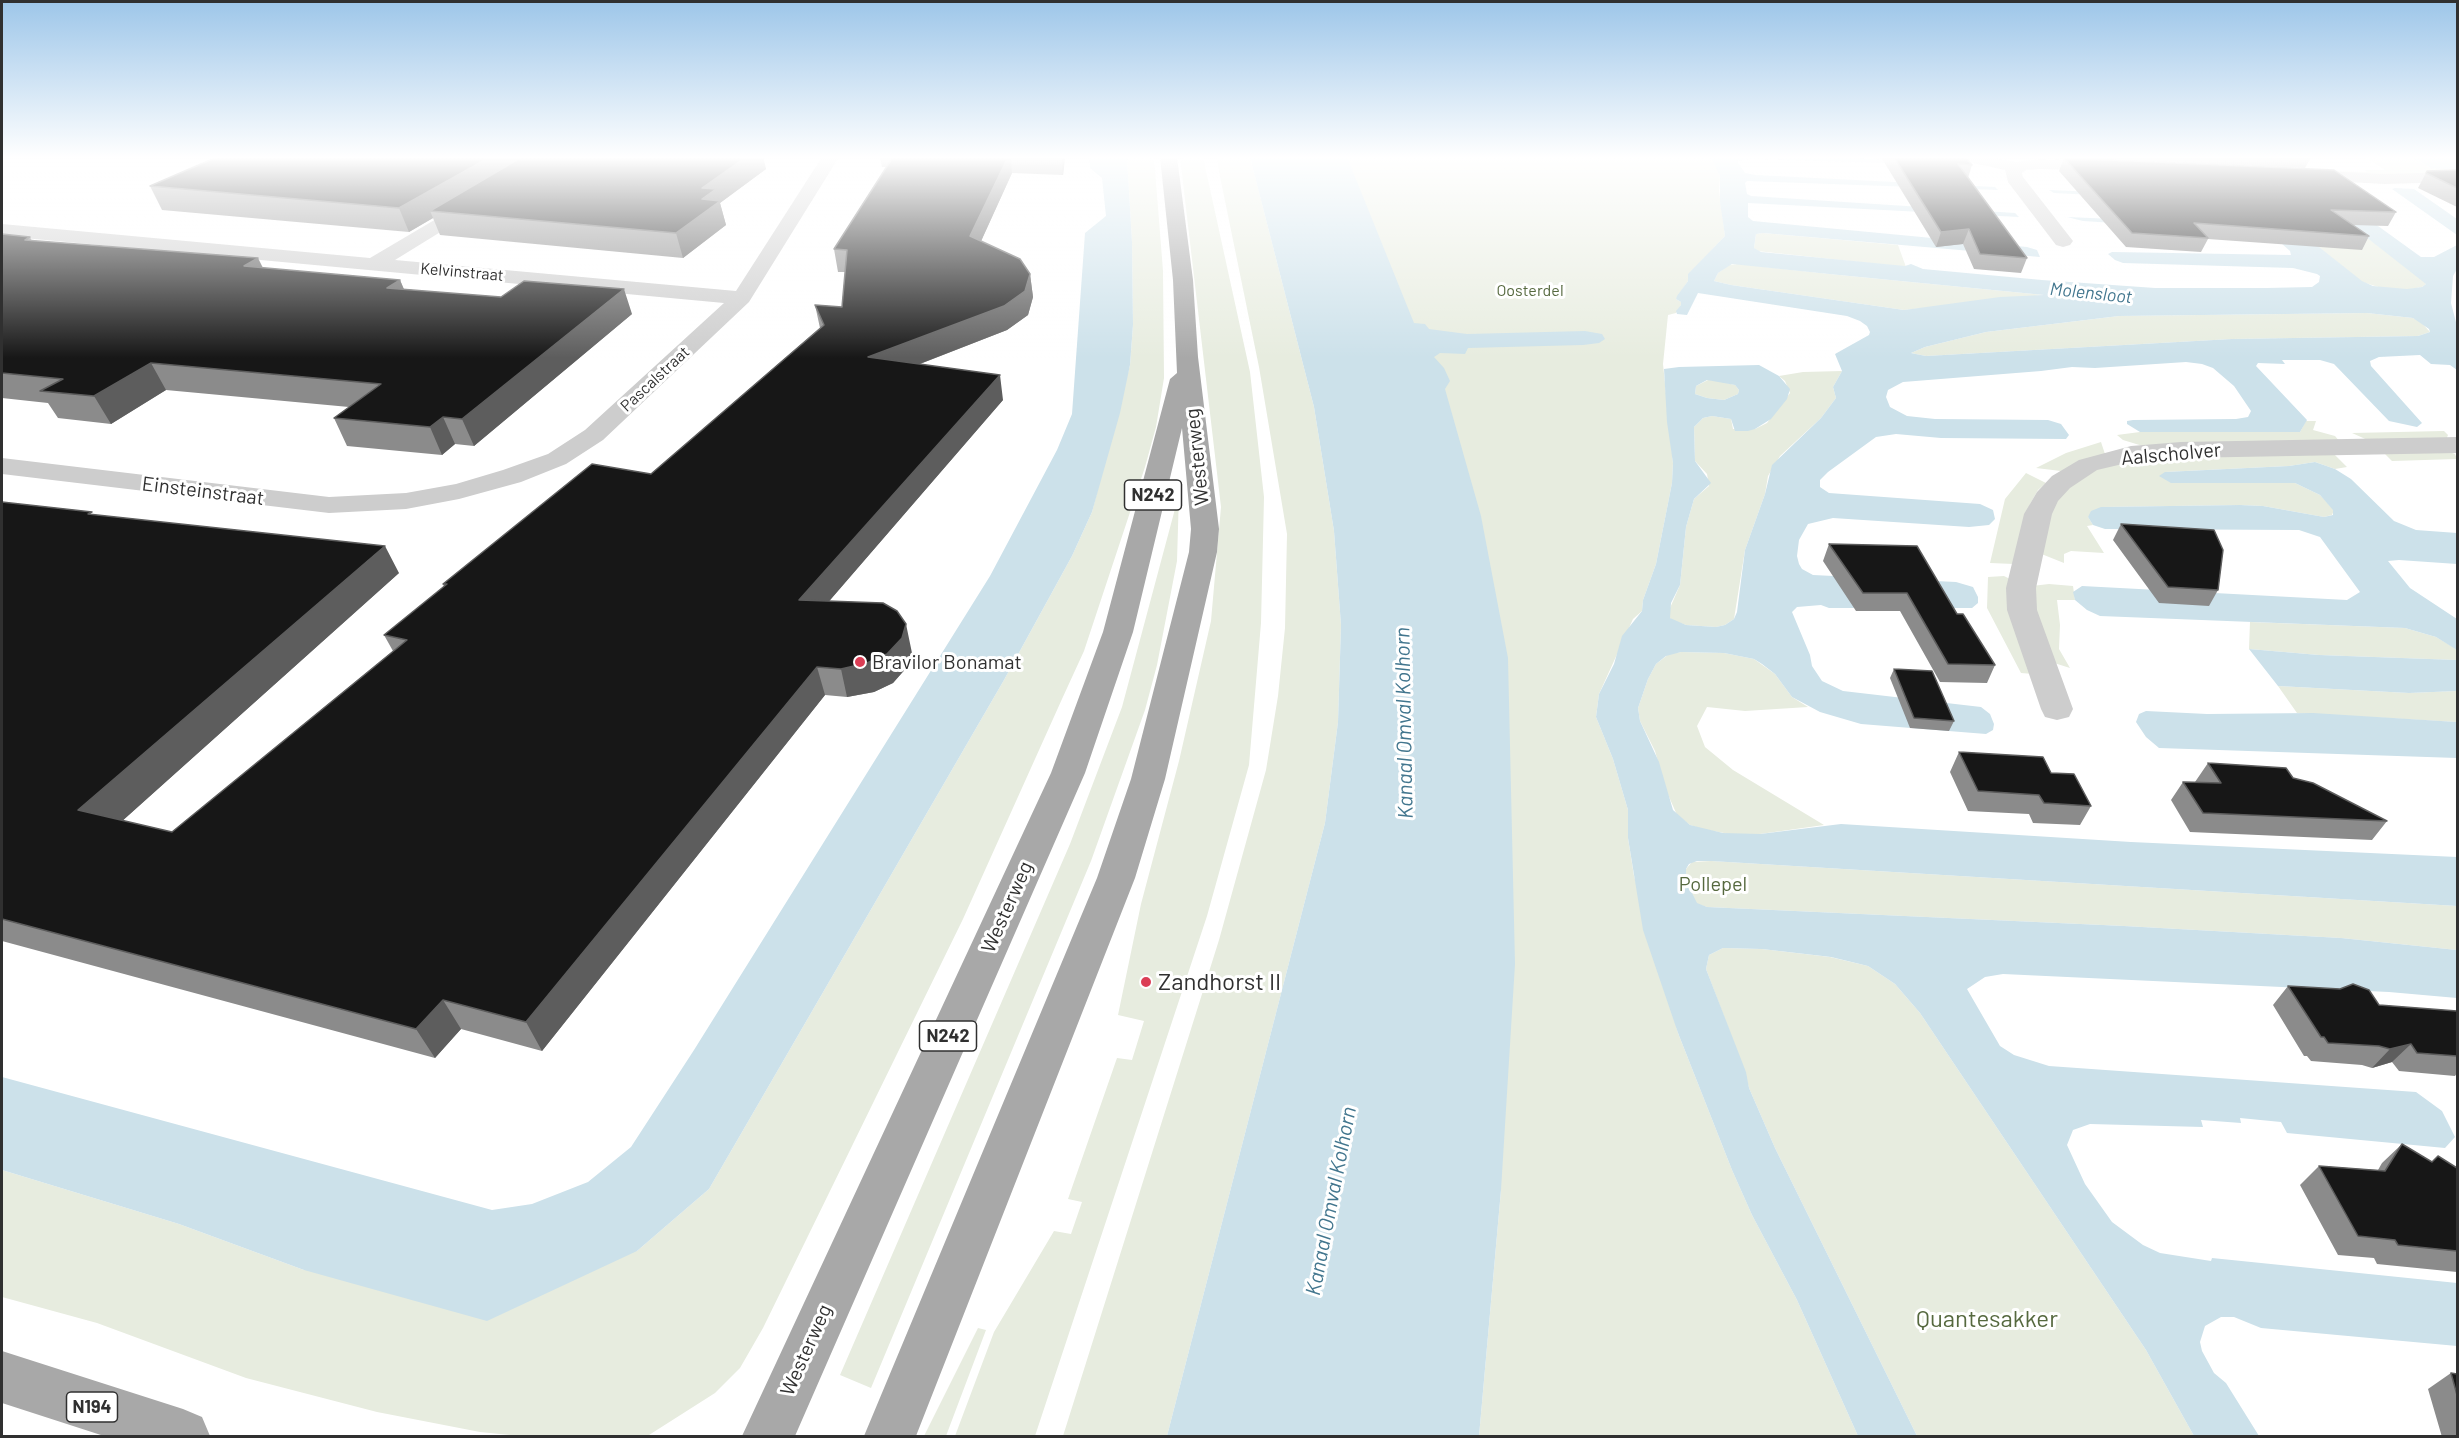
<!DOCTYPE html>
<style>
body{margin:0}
#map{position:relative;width:2459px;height:1438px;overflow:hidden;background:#fff;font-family:Barlow,sans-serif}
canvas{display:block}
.frame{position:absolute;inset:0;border:3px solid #303030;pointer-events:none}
</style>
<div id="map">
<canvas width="2459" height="1438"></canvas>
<div class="frame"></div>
</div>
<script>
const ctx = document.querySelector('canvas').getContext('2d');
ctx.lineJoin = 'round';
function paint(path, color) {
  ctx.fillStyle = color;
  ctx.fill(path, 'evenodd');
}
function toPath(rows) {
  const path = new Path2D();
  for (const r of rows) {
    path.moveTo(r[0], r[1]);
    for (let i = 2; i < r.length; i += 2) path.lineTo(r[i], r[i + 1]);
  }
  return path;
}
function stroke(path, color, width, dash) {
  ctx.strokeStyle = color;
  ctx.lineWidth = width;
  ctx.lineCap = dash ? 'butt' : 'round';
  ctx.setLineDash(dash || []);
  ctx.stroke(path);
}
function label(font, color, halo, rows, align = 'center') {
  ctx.font = font + ' Barlow,sans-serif';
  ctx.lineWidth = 6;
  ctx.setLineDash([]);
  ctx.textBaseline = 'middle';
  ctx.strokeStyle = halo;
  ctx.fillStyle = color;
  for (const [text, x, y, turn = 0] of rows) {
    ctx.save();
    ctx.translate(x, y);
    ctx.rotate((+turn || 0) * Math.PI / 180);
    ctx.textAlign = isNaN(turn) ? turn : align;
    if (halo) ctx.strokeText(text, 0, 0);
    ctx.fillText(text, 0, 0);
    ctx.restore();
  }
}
const green = toPath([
 [1127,157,1154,157,1163,271,1164,378,1156,427,1145,467,1084,651,1062,699,963,919,763,1328,740,1368,715,1393,649,1435,520,1436,480,1432,377,1412,246,1378,97,1323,2,1297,2,1170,179,1224,304,1270,637,1251,709,1189,1004,680,1072,556,1092,512,1130,365,1133,325,1132,242],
 [1180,157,1203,157,1250,372,1264,497,1261,623,1249,765,1207,916,1035,1436,955,1436,994,1332,1054,1231,1071,1234,1082,1202,1068,1199,1117,1058,1132,1060,1144,1021,1118,1015,1141,904,1179,761,1211,621,1221,507],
 [1216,157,1250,157,1314,407,1334,531,1341,625,1338,722,1325,823,1167,1436,1063,1436,1219,940,1266,770,1278,696,1285,628,1287,534,1259,367],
 [1345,157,1711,157,1717,166,1720,176,1719,190,1725,236,1689,274,1688,281,1676,299,1681,302,1681,305,1676,313,1668,315,1663,364,1673,463,1672,483,1656,564,1643,600,1642,611,1633,619,1599,694,1596,717,1613,759,1628,810,1628,838,1634,876,1678,1033,1732,1170,1752,1215,1797,1300,1858,1436,1479,1436,1501,1190],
 [2364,157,2412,157,2431,168,2457,170,2458,175,2370,177,2331,171,2367,172,2365,170,2385,170],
 [2355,228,2424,281,2426,284,2422,287,2411,289,2385,289,2362,282,2298,231],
 [1763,233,1898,245,1906,267,1757,251,1754,248,1756,234],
 [1738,264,1829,274,2044,295,1904,310,1731,285,1714,281,1718,273,1729,265],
 [2367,313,2413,318,2420,321,2430,332,2418,336,2232,339,1926,356,1911,353,1925,347,1986,332,2119,316],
 [1842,371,1833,387,1836,398,1821,418,1780,456,1768,476,1765,494,1745,550,1734,619,1725,625,1716,627,1686,625,1674,621,1670,618,1670,608,1680,585,1686,527,1694,499,1709,486,1707,474,1695,461,1694,427,1703,418,1712,416,1731,419,1733,429,1755,429,1767,423,1790,393,1785,381,1779,376,1803,372],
 [1710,379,1735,385,1739,390,1738,394,1724,400,1707,398,1695,394,1696,386],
 [2306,421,2316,421,2313,430,2335,436,2340,442,2146,447,2123,440,2117,435,2140,432,2300,432],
 [2444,431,2448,435,2446,440,2372,442,2352,433],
 [2101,442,2105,454,2061,471,2036,468,2066,453],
 [2444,450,2455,454,2457,459,2392,461,2382,451],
 [2332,452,2347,467,2335,469,2315,462,2289,466,2165,472,2295,483,2320,495,2334,510,2332,515,2324,517,2263,506,2240,505,2102,507,2088,517,2093,525,2087,526,2104,553,2071,551,2064,554,2064,563,2039,553,2048,510,2069,485,2099,468,2151,457],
 [2026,473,2046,483,2038,490,2030,504,2014,564,1990,563,2005,499],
 [1179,494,1177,561,1157,665,1145,710,1091,861,871,1388,840,1375,1070,844,1122,707],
 [2004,576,2012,580,2033,674,2021,673,1987,608,1988,577],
 [2049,584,2073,586,2075,600,2057,600,2060,625,2059,649,2070,668,2051,662,2040,637,2032,586],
 [2250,622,2405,628,2436,637,2453,647,2457,650,2457,660,2319,655,2249,649],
 [1681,652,1724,653,1754,659,1775,674,1792,697,1808,707,1745,711,1707,707,1697,726,1705,747,1733,770,1824,825,1760,834,1735,835,1702,829,1690,825,1677,815,1666,790,1655,751,1640,721,1638,708,1648,679,1656,664,1669,654],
 [2278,686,2409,693,2457,691,2457,722,2297,713],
 [1711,861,2457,906,2457,950,2341,938,2124,926,1707,907,1697,904,1691,895,1686,882,1686,869,1692,862],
 [1723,948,1762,949,1830,957,1868,966,1895,984,1920,1013,2146,1350,2194,1436,1917,1436,1775,1148,1749,1088,1745,1072,1706,969,1709,955],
 [978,1328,986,1330,946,1436,924,1436]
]);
const water = toPath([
 [1089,157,1127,157,1132,242,1133,325,1130,365,1120,413,1092,512,1072,556,1004,680,709,1189,637,1251,487,1321,304,1270,179,1224,2,1170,2,1077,492,1210,532,1204,588,1182,631,1147,694,1050,990,576,1057,450,1072,414,1085,233,1106,216,1102,178,1090,168],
 [1250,157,1347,157,1414,323,1425,324,1429,329,1467,334,1585,331,1602,334,1605,339,1599,343,1583,345,1468,348,1465,354,1440,353,1434,357,1444,368,1450,381,1445,389,1481,516,1508,658,1515,964,1501,1190,1479,1436,1167,1436,1325,823,1338,722,1341,625,1334,531,1314,407],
 [1711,157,1837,157,1952,163,1951,165,1751,159,1737,161,1745,173,1756,175,1995,187,1998,190,1747,181,1745,183,1747,194,1751,196,2015,213,2019,217,1748,203,1748,217,1753,221,2027,247,2037,250,2040,257,1763,233,1756,234,1754,248,1761,252,1905,266,1911,264,1923,269,2042,280,2155,288,2267,288,2312,287,2319,282,2320,276,2317,274,2293,268,2123,263,2115,260,2108,254,2112,252,2291,255,2290,251,2273,236,2254,232,2083,221,2067,217,2256,225,2232,204,2217,201,2054,193,2049,190,2215,197,2220,194,2210,182,2214,180,2238,183,2362,281,2373,286,2407,289,2422,287,2426,284,2301,186,2324,187,2421,257,2434,257,2457,245,2457,269,2453,276,2451,303,2457,326,2457,370,2450,365,2431,364,2420,355,2379,357,2370,361,2371,366,2422,423,2417,427,2389,421,2334,364,2320,360,2282,360,2285,364,2258,363,2256,366,2307,420,2300,432,2140,432,2127,424,2127,421,2133,420,2236,419,2248,417,2251,411,2234,386,2213,368,2202,364,2186,362,2095,368,2072,367,2041,371,1903,382,1888,390,1886,397,1890,407,1907,416,1935,419,2048,420,2061,424,2069,435,2066,439,1941,438,1896,434,1876,437,1828,472,1820,480,1820,487,1829,493,1980,504,1993,510,1995,519,1989,525,1969,527,1833,518,1808,524,1799,540,1797,556,1799,564,1802,569,1813,575,1956,582,1973,587,1978,597,1978,603,1972,608,1829,608,1821,605,1797,607,1792,612,1810,655,1812,666,1822,681,1843,691,1981,707,1990,714,1994,724,1993,730,1986,734,1861,724,1820,712,1792,697,1775,674,1762,664,1754,659,1724,653,1681,652,1666,656,1656,664,1648,679,1638,708,1640,721,1659,762,1673,810,1690,825,1723,833,1760,834,1841,824,2131,842,2457,857,2457,906,1711,861,1697,861,1689,864,1686,869,1686,881,1697,903,1707,907,2124,926,2341,938,2457,950,2457,998,2389,992,2003,974,1985,977,1967,989,2000,1046,2014,1055,2049,1066,2416,1092,2442,1111,2455,1137,2445,1148,2287,1133,2281,1122,2240,1118,2241,1123,2201,1120,2203,1127,2090,1124,2073,1130,2067,1145,2085,1184,2112,1222,2143,1245,2160,1253,2211,1261,2212,1258,2457,1283,2457,1346,2261,1328,2234,1317,2221,1317,2205,1326,2200,1342,2202,1351,2214,1373,2226,1383,2259,1436,2194,1436,2146,1350,1920,1013,1895,984,1868,966,1831,957,1762,949,1723,948,1709,955,1706,969,1746,1072,1749,1088,1775,1148,1917,1436,1858,1436,1797,1300,1752,1215,1732,1170,1678,1033,1643,930,1628,838,1628,810,1613,759,1596,717,1599,694,1614,664,1622,636,1642,611,1643,600,1656,564,1672,483,1673,463,1667,422,1664,369,1679,367,1759,365,1779,376,1790,389,1787,399,1771,419,1755,429,1748,431,1735,431,1731,419,1712,416,1703,418,1694,427,1695,461,1711,483,1694,499,1686,527,1680,585,1671,603,1670,618,1686,625,1716,627,1725,625,1734,619,1737,612,1745,550,1765,494,1772,465,1821,418,1836,398,1833,387,1842,371,1835,354,1869,335,1870,332,1867,326,1860,321,1847,316,1698,293,1687,315,1677,314,1676,311,1681,305,1681,302,1676,299,1677,296,1688,281,1688,274,1725,236,1720,202,1720,176],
 [1732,264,1829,274,2044,295,2000,297,1904,310,1731,285,1714,281,1718,273],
 [2367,313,2413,318,2429,329,2430,332,2418,336,2232,339,1926,356,1911,353,1925,347,1986,332,2119,316],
 [1707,380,1735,385,1739,390,1738,394,1724,400,1707,398,1695,394,1696,386],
 [2412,157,2457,157,2457,170,2431,168],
 [2395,188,2414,189,2457,219,2457,235,2392,189],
 [2315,462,2335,469,2351,479,2394,521,2416,530,2457,533,2457,564,2399,560,2388,561,2410,588,2457,619,2457,650,2436,637,2405,628,2100,616,2087,610,2075,600,2073,592,2082,586,2347,600,2360,592,2320,537,2299,530,2105,529,2093,525,2088,517,2091,511,2101,507,2240,505,2263,506,2324,517,2333,515,2333,510,2320,495,2295,483,2171,483,2159,476,2165,472,2289,466],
 [2249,649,2319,655,2457,660,2457,691,2409,693,2278,686],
 [2146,711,2207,714,2313,713,2457,722,2457,758,2159,748,2146,737,2136,722,2139,714]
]);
const minor = toPath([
 [541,157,562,157,395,260,736,291,822,157,839,157,749,302,603,440,566,464,521,482,459,499,406,509,329,513,2,474,2,458,329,497,406,493,456,484,503,470,548,454,585,430,724,303,2,236,2,224,370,258,541,157],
 [1962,157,1991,157,2015,162,2040,159,2105,161,2111,162,2114,166,2111,170,2105,171,2040,169,2026,170,2022,173,2023,177,2073,241,2070,245,2063,247,2056,245,2008,182,2005,170,1964,161,1962,157],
 [2300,170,2384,174,2458,172,2458,182,2384,184,2294,179,2291,175,2294,171,2300,170],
 [2458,437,2458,453,2181,458,2131,462,2097,470,2070,488,2058,501,2052,514,2036,588,2037,610,2073,709,2069,717,2057,720,2045,717,2041,709,2007,610,2006,588,2024,514,2037,492,2052,476,2079,460,2131,446,2181,442,2458,437]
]);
const primary = toPath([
 [1160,157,1177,157,1193,280,1198,357,1219,529,1217,552,1165,779,1135,878,916,1436,864,1436,1097,878,1131,779,1189,552,1191,529,1182,428,1133,632,1085,773,795,1436,742,1436,1051,773,1103,632,1170,379,1177,373,1173,280,1160,157],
 [2,1351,183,1409,202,1417,210,1436,104,1436,2,1403,2,1351]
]);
const wall = toPath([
 [217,157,763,157,766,169,720,203,726,225,683,258,440,235,433,218,409,232,162,210,150,186],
 [880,157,1065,157,1063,175,1012,173,981,241,1030,274,1033,297,1028,315,1007,330,920,364,1003,400,829,601,912,653,908,666,893,683,874,692,847,697,825,695,542,1051,461,1029,435,1058,2,941,2,502,94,515,399,573,122,821,172,832,393,651,384,635,444,587,443,584,651,474,820,328,815,305,842,307,845,272,838,272,834,249,886,167,882,167],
 [1881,157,1965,157,1972,165,1968,178,2027,258,2021,273,1974,269,1963,244,1936,247],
 [2045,157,2311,157,2305,168],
 [2064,158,2396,212,2388,226,2353,225,2369,236,2362,250,2208,239,2201,252,2126,247,2059,171],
 [2457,170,2457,207,2418,188,2427,171],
 [2,234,30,237,32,241,263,268,400,280,404,289,632,314,474,446,455,444,442,455,347,446,334,418,349,407,166,390,111,424,58,418,48,403,2,398],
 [2121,524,2218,590,2209,606,2159,603,2113,540],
 [1829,544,1957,614,1995,665,1987,683,1940,682,1900,611,1856,611,1823,561],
 [1894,669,1954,721,1949,731,1910,728,1890,678],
 [1959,752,2051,773,2091,806,2080,825,2033,823,2029,814,1968,811,1950,772],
 [2208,763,2293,778,2387,821,2372,840,2190,832,2171,800,2183,782,2195,782],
 [2288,986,2379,1005,2457,1011,2457,1073,2455,1076,2399,1071,2392,1062,2372,1068,2362,1065,2311,1061,2307,1056,2304,1056,2273,1005],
 [2402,1144,2432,1162,2457,1168,2457,1272,2377,1264,2374,1258,2338,1255,2300,1185,2319,1166,2378,1170,2382,1163],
 [2451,1373,2457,1374,2457,1437,2442,1437,2428,1389]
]);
const shadedWall = toPath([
 [490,157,537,157,430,211,433,218,409,232,399,208],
 [746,157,763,157,766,169,720,203,726,225,683,258,676,233,702,199,702,188],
 [1008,157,1011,157,1012,173,973,259,970,236],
 [1062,157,1065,157,1063,175],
 [1969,229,1963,244,1936,247,1941,232],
 [258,258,270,282,244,266],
 [1030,274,1033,297,1028,315,1007,330,873,382,868,357],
 [400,280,410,305,387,288],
 [624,289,632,314,474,446,462,419],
 [151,363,166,390,111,424,94,396],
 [1000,375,1003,400,806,628,799,600],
 [443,417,455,444,442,455,430,427],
 [385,546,399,573,101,840,78,810],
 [906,624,912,653,908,666,893,683,874,692,847,697,841,669],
 [817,667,825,695,542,1051,526,1022],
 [443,1000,461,1029,435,1058,416,1029],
 [2411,1044,2392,1062,2372,1068,2390,1049]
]);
const building = toPath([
 [217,157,490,157,399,208,150,186,217,157],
 [522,157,746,157,702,188,716,189,702,199,720,201,676,233,430,211,522,157],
 [893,157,1008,157,970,236,1020,259,1030,274,1025,291,1004,306,868,357,1000,375,799,600,883,603,897,611,906,624,902,638,887,654,867,663,841,669,817,667,526,1022,443,1000,416,1029,2,919,2,502,92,512,88,514,385,546,78,810,172,832,407,640,384,635,447,584,443,584,592,464,651,474,824,325,815,305,842,307,847,250,834,249,893,157],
 [1894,157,1965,157,1972,165,1958,164,2027,258,1980,254,1969,229,1941,232,1894,157],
 [2064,158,2334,170,2396,212,2331,210,2369,236,2194,223,2208,238,2132,233,2064,158],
 [2457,170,2457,188,2426,173,2427,171,2457,170],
 [2,234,30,237,25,240,258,258,244,266,400,280,387,288,501,297,524,281,624,289,462,419,443,417,430,427,334,418,381,384,151,363,94,396,40,391,63,379,2,373,2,234],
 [2121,524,2214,530,2223,550,2218,590,2168,587,2121,524],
 [1829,544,1917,546,1957,614,1963,614,1995,665,1948,664,1907,593,1863,593,1829,544],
 [1894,669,1932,671,1954,721,1914,718,1894,669],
 [1959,752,2043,757,2051,773,2074,774,2091,806,2044,803,2039,795,1978,791,1959,752],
 [2208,763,2286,768,2293,778,2313,783,2387,821,2203,813,2183,782,2221,783,2208,763],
 [2353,984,2369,990,2379,1005,2457,1011,2457,1056,2417,1053,2411,1044,2390,1049,2379,1046,2328,1043,2324,1037,2321,1037,2288,986,2340,989,2353,984],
 [2402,1144,2432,1162,2438,1156,2457,1168,2457,1251,2398,1245,2395,1240,2358,1236,2319,1166,2385,1171,2402,1144],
 [2451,1373,2457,1374,2457,1395,2451,1373]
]);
const markers = [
 [860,662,6,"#db3e55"],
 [1146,982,6,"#db3e55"]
];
const farStreetnames = [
 ["Kelvinstraat",462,272,5],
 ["Pascalstraat",655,379,-43]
];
const farParknames = [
 ["Oosterdel",1530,291]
];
const farWaternames = [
 ["Molensloot",2091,293,6]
];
const shields = [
 [1153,495,57],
 [948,1036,57],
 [92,1407,51]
];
const shieldNames = [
 ["N242",1153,495],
 ["N242",948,1036],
 ["N194",92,1407]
];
const streetNames = [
 ["Aalscholver",2171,454,-5],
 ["Westerweg",1197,457,-96],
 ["Einsteinstraat",203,491,7],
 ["Westerweg",1007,907,-66],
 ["Westerweg",806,1350,-66]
];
const poiNames = [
 ["Bravilor Bonamat",872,662]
];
const parkNames = [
 ["Pollepel",1713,884]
];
const waterNames = [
 ["Kanaal Omval Kolhorn",1404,723,-91],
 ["Kanaal Omval Kolhorn",1331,1201,-79]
];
const nearPoinames = [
 ["Zandhorst II",1158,982]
];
const nearParknames = [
 ["Quantesakker",1987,1319]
];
paint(green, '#e7ecdf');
paint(water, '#cce1ea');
paint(minor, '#cdcdcd');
paint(primary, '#a8a8a8');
paint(wall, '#8b8b8b');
paint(shadedWall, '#5d5d5d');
paint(building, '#171717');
stroke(building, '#5d5d5d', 1.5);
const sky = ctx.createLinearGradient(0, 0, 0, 358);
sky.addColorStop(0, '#9dc6e9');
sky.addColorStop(0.44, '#fff');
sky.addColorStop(1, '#ffffff00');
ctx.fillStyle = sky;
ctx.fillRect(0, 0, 2459, 358);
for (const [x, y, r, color] of markers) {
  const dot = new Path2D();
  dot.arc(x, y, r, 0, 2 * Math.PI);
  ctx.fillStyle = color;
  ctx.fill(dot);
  stroke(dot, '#fff', 2);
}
label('16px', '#303030', '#fff', farStreetnames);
label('16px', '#56693f', '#fff', farParknames);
label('italic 18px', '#42768e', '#fff', farWaternames);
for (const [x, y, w] of shields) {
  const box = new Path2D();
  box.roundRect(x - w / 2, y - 15, w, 30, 4.5);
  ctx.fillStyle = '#fff';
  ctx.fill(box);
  stroke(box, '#303030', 1.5);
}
label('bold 18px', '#303030', null, shieldNames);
label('20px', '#303030', '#fff', streetNames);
label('20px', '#303030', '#fff', poiNames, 'left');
label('20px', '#56693f', '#fff', parkNames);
label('italic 21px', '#42768e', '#fff', waterNames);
label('24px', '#303030', '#fff', nearPoinames, 'left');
label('24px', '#56693f', '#fff', nearParknames);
</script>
